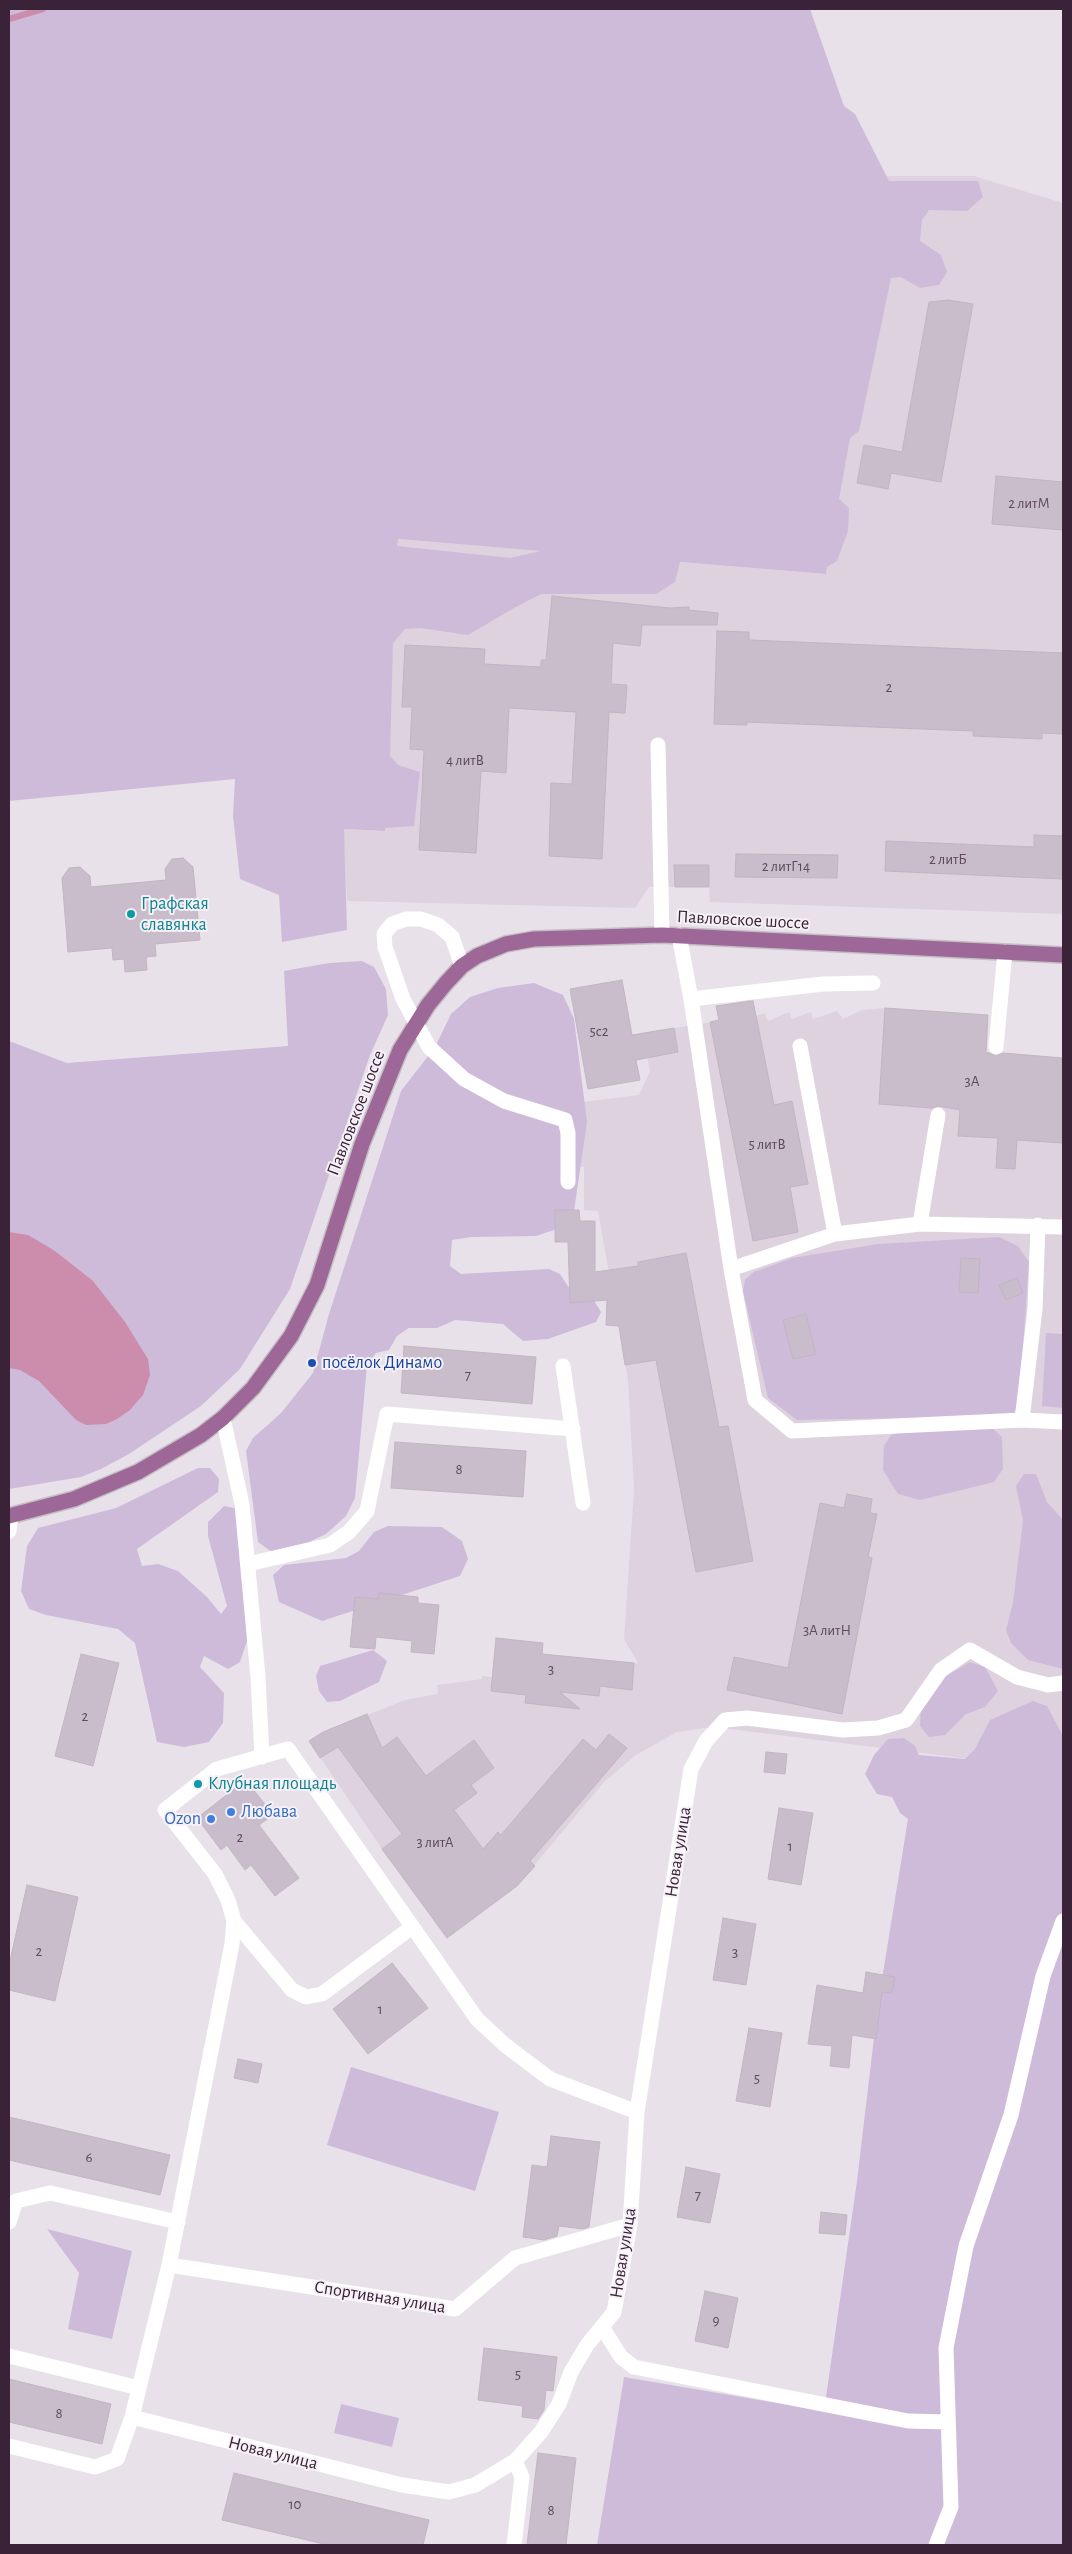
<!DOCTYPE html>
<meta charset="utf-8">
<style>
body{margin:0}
#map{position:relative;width:1072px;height:2554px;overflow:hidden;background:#e9e1ea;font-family:"Alegreya Sans",sans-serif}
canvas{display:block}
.frame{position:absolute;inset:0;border:10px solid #3a2238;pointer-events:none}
</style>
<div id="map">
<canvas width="1072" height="2554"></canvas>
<div class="frame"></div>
</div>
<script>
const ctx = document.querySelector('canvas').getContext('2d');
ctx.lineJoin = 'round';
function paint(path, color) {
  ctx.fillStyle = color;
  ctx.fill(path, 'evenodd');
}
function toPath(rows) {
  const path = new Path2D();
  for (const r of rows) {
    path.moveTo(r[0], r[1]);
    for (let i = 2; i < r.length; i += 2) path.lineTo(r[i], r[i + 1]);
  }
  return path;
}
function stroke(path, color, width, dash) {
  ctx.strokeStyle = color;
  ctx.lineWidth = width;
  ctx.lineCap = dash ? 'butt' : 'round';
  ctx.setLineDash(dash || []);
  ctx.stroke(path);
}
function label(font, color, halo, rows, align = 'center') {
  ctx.font = font + ' "Alegreya Sans",sans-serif';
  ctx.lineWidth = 4;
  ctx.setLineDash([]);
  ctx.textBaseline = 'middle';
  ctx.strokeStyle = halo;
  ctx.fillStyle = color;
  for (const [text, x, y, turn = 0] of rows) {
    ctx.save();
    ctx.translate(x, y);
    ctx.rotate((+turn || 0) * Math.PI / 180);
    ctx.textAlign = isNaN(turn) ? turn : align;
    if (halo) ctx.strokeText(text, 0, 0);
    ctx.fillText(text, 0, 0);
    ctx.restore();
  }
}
const built = toPath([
 [868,176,974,176,1063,203,1063,914,710,902,709,887,649,887,635,908,347,901,343,829,385,831,397,539,826,574],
 [753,999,756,1016,765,1013,768,1021,789,1012,792,1019,811,1012,813,1019,837,1011,843,1019,862,1010,885,1008,988,1015,986,1052,1063,1058,1063,1775,1025,1766,730,1729,704,1728,677,1732,636,1755,604,1782,517,1886,447,1938,382,1849,309,1741,322,1733,405,1700,438,1694,437,1685,482,1679,482,1676,492,1677,496,1638,543,1643,543,1654,638,1663,624,1639,634,1489,628,1380,598,1211,584,1210,584,1167,577,1166,574,1103,639,1095,650,1071,643,1033,719,1021,716,1006]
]);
const green = toPath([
 [9,9,810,9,844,106,855,114,889,181,978,181,983,197,967,211,929,210,922,220,920,241,941,255,947,272,939,285,920,288,901,277,891,278,859,431,850,438,839,499,849,508,848,531,837,561,827,567,826,574,680,562,675,582,656,594,541,594,514,608,468,635,421,628,405,629,393,643,390,756,398,765,420,772,414,826,385,828,385,831,344,829,347,930,282,942,279,895,240,879,233,816,235,779,9,801],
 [398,539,541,551,510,558,397,546],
 [362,961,374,967,386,989,388,1015,370,1055,290,1289,240,1369,201,1406,129,1454,101,1469,81,1477,9,1489,9,1041,67,1063,288,1046,284,971,329,963],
 [534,983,563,995,574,1019,587,1122,574,1211,560,1228,536,1236,472,1237,452,1240,450,1266,461,1274,549,1269,560,1274,575,1297,593,1299,601,1312,596,1322,548,1339,523,1341,503,1324,455,1320,437,1328,409,1328,397,1336,389,1350,376,1353,367,1365,355,1498,346,1516,326,1534,290,1551,272,1552,258,1542,246,1451,253,1438,281,1413,313,1373,329,1314,401,1091,435,1047,451,1014,470,997,498,988],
 [999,1237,1018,1246,1029,1262,1019,1403,1012,1416,797,1420,768,1398,743,1291,745,1280,754,1272,792,1258,878,1244],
 [1017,1278,1023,1293,1006,1300,1000,1285],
 [806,1314,816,1353,793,1359,784,1320],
 [1046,1333,1063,1334,1063,1408,1042,1406],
 [991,1427,1002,1437,1003,1469,994,1482,920,1500,898,1494,883,1470,884,1446,891,1435,903,1432],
 [198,1468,210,1468,219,1479,218,1492,137,1549,142,1566,158,1564,178,1571,207,1597,221,1614,227,1606,208,1536,208,1522,224,1506,239,1509,248,1638,240,1662,228,1669,204,1656,200,1667,224,1693,223,1723,209,1742,184,1747,157,1742,135,1643,118,1629,46,1615,29,1609,21,1591,27,1546,38,1528,116,1508],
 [1024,1474,1036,1474,1047,1502,1063,1520,1063,1669,1028,1660,1011,1643,1006,1630,1013,1603,1023,1521,1016,1486],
 [388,1526,442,1527,462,1541,468,1559,460,1576,322,1621,279,1602,273,1575,284,1565,346,1558,359,1551,374,1532],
 [373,1650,387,1661,379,1682,340,1701,327,1702,319,1691,316,1676,320,1666],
 [970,1662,985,1667,998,1691,985,1707,966,1714,945,1735,929,1737,920,1726,921,1704,943,1678],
 [1033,1701,1047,1706,1063,1736,1063,2545,597,2545,624,2377,824,2411,857,2181,878,2004,908,1819,900,1813,892,1797,877,1794,865,1774,874,1755,888,1739,904,1738,915,1746,919,1755,965,1759,975,1749,990,1720],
 [351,2067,499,2112,475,2191,327,2145],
 [47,2229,132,2251,112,2339,68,2329,79,2273],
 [341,2404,399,2418,392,2447,334,2433]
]);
const water = toPath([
 [9,1232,28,1235,55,1251,93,1281,125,1322,148,1359,150,1375,143,1395,130,1410,117,1419,106,1424,86,1425,76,1420,39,1381,20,1370,9,1368]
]);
const stream = toPath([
 [9,19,43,9]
]);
const building = toPath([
 [948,300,973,304,941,482,891,473,888,489,857,483,864,445,902,452,929,302,948,300],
 [996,476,1063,482,1063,530,992,524,996,476],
 [552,596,670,608,689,607,689,610,718,613,717,625,642,625,640,646,613,643,611,684,627,685,625,713,609,712,602,859,549,856,551,783,572,784,576,712,509,708,506,773,481,771,476,853,419,850,424,750,410,749,412,707,402,707,405,645,485,649,484,664,541,667,541,660,546,660,552,596],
 [717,631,749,632,749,640,1063,653,1063,734,1042,733,1042,739,973,736,973,731,747,722,747,725,714,724,717,631],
 [1034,835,1063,836,1063,879,885,871,886,841,1034,847,1034,835],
 [736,854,838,855,837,878,735,877,736,854],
 [183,858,193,867,200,940,155,944,156,956,146,957,147,970,125,972,124,959,113,960,112,948,68,952,62,878,69,868,80,867,90,876,91,887,166,880,165,869,172,859,183,858],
 [674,865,709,865,709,887,675,887,674,865],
 [622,980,632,1035,674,1028,678,1052,636,1060,640,1080,588,1089,570,989,622,980],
 [753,1001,774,1105,792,1101,808,1184,790,1187,798,1232,753,1241,710,1022,719,1020,716,1006,753,1001],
 [885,1008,988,1015,986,1052,996,1056,1003,1053,1063,1058,1063,1143,1017,1140,1015,1169,996,1168,998,1138,958,1136,960,1110,939,1106,932,1108,879,1104,885,1008],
 [555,1210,579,1210,580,1221,595,1221,595,1272,638,1266,638,1262,686,1253,719,1427,728,1426,753,1561,696,1572,656,1360,625,1365,619,1326,606,1325,607,1300,570,1303,568,1242,555,1242,555,1210],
 [961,1258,980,1259,978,1293,959,1292,961,1258],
 [1017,1278,1023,1293,1006,1300,999,1285,1017,1278],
 [806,1314,816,1354,793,1359,783,1320,806,1314],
 [404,1346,536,1357,532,1404,401,1393,404,1346],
 [395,1442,526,1451,523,1497,391,1488,395,1442],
 [847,1494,872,1499,870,1513,877,1514,868,1557,872,1558,842,1714,727,1690,734,1657,788,1668,820,1503,844,1508,847,1494],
 [379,1593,418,1597,418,1603,439,1605,434,1654,411,1652,412,1641,376,1637,375,1649,350,1647,355,1597,378,1599,379,1593],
 [496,1638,543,1643,542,1654,634,1663,632,1690,600,1686,599,1696,560,1692,580,1709,525,1703,526,1695,491,1691,496,1638],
 [81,1654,119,1663,93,1766,55,1756,81,1654],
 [367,1714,382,1748,397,1737,426,1776,474,1740,494,1768,471,1785,477,1793,454,1810,483,1849,498,1832,501,1835,583,1739,596,1750,609,1734,627,1748,530,1861,535,1866,517,1886,447,1938,382,1849,402,1834,338,1747,320,1758,309,1741,323,1732,367,1714],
 [766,1752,787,1754,785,1774,764,1772,766,1752],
 [246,1780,273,1815,259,1825,299,1878,275,1896,251,1865,245,1870,227,1845,221,1850,197,1818,246,1780],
 [779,1808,813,1813,801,1885,768,1879,779,1808],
 [27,1885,78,1897,55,2001,9,1990,9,1965,27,1885],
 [723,1918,756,1924,746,1985,713,1980,723,1918],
 [392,1963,428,2008,368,2054,333,2009,392,1963],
 [866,1972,895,1977,892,1993,882,1992,876,2039,852,2035,849,2068,830,2066,832,2046,808,2044,817,1985,863,1993,866,1972],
 [749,2028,782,2033,770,2107,736,2101,749,2028],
 [238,2059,262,2064,258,2083,234,2078,238,2059],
 [9,2117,170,2155,160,2195,9,2160,9,2117],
 [551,2136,600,2142,589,2227,583,2229,559,2226,557,2236,544,2240,523,2237,532,2165,547,2167,551,2136],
 [686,2167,720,2174,710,2223,677,2217,686,2167],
 [821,2212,847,2215,845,2235,819,2233,821,2212],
 [705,2291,738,2298,728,2348,695,2341,705,2291],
 [484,2348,557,2357,553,2391,546,2390,544,2410,538,2419,522,2417,523,2406,478,2400,484,2348],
 [9,2379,111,2404,102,2444,9,2422,9,2379],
 [538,2453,576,2458,566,2545,527,2545,538,2453],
 [234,2473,429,2520,423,2545,328,2545,222,2520,234,2473]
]);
const minor = toPath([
 [658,745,662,935],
 [679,935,691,999,823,984,873,983],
 [462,966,452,937,438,925,421,919,406,919,392,924,384,934,385,947,403,999,429,1047,464,1079,504,1101,565,1120,568,1133,568,1182],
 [691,999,731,1269,755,1400,792,1431,1022,1420,1063,1422],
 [800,1046,835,1234],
 [996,1047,1005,952],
 [920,1224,938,1115],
 [731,1269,835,1234,920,1224,1063,1227],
 [563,1366,583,1503],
 [223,1418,242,1504,258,1677,262,1757],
 [1022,1420,1035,1309,1038,1225],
 [9,1531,11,1516],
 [248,1564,330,1545,349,1532,367,1511,387,1414,573,1429],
 [234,1921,292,1990,306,1997,322,1994,412,1927],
 [9,2222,16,2201,50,2193,178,2222],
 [169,2265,455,2309,515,2258,630,2225],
 [602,2327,621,2357,634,2367,908,2421,948,2422],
 [9,2356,139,2388],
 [132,2417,402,2485,449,2492,475,2485,515,2461,541,2432,559,2404,571,2372,587,2345,614,2312,630,2225,637,2112,691,1769,706,1741,725,1720,747,1718,843,1730,878,1728,906,1720,941,1670,970,1650,1017,1677,1048,1685,1063,1683],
 [9,2446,95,2467,117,2459,132,2417,169,2265,232,1944,234,1921,228,1900,215,1874,165,1810,217,1769,288,1749,477,2019,505,2045,550,2079,637,2112],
 [514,2545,522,2477,515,2461],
 [936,2545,951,2507,946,2348,966,2246,1011,2115,1043,1976,1063,1921]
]);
const major = toPath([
 [9,1516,74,1499,138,1472,201,1435,223,1418,253,1388,291,1336,317,1285,362,1144,400,1050,428,1005,446,983,462,966,477,956,506,944,534,939,662,935,1063,955]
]);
const markers = [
 [131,914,5,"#0f9aa8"],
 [312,1363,5,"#1a4fb4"],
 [198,1784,5,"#0f9aa8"],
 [231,1812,5,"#3f7fe0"],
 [211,1819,5,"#3f7fe0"]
];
const numberNames = [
 ["2 литМ",1029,503],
 ["2",889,687],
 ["4 литВ",465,760],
 ["2 литБ",948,859],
 ["2 литГ14",786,866],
 ["5с2",599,1031],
 ["3А",972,1081],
 ["5 литВ",767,1144],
 ["7",468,1375],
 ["8",459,1469],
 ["3А литН",827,1630],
 ["3",551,1669],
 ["2",85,1716],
 ["2",240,1837],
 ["3 литА",435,1842],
 ["1",790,1846],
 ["2",39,1951],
 ["3",735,1952],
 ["1",380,2009],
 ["5",757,2078],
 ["6",89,2157],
 ["7",698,2195],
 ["9",716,2320],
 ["5",518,2374],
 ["8",59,2413],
 ["10",295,2504],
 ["8",551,2510]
];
const cultureNames = [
 ["Графская",141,904],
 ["славянка",141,925],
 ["Клубная площадь",208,1784]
];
const streetNames = [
 ["Павловское шоссе",743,920,3],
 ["Павловское шоссе",356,1113,-69],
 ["Новая улица",678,1852,-81],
 ["Новая улица",623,2253,-81],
 ["Спортивная улица",380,2297,9],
 ["Новая улица",273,2453,14]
];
const transitNames = [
 ["посёлок Динамо",322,1363]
];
const shopNames = [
 ["Любава",241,1812],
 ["Ozon",201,1819,"right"]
];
paint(built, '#ddd2de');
paint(green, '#cebbda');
paint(water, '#cc8cab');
stroke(stream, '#cc8cab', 6);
paint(building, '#c9bdcb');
stroke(building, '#c3b4c3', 1);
stroke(major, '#c4bdc3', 18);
stroke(minor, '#fff', 15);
stroke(major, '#9d6898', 15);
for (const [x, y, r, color] of markers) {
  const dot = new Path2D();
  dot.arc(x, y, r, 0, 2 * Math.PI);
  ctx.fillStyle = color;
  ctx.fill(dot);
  stroke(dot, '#f6f1f7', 2);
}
label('15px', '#5e495d', null, numberNames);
label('18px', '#0d838f', '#f6f1f7', cultureNames, 'left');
label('18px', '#3a2238', '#f6f1f7', streetNames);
label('18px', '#164399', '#f6f1f7', transitNames, 'left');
label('18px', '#366cbe', '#f6f1f7', shopNames, 'left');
</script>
